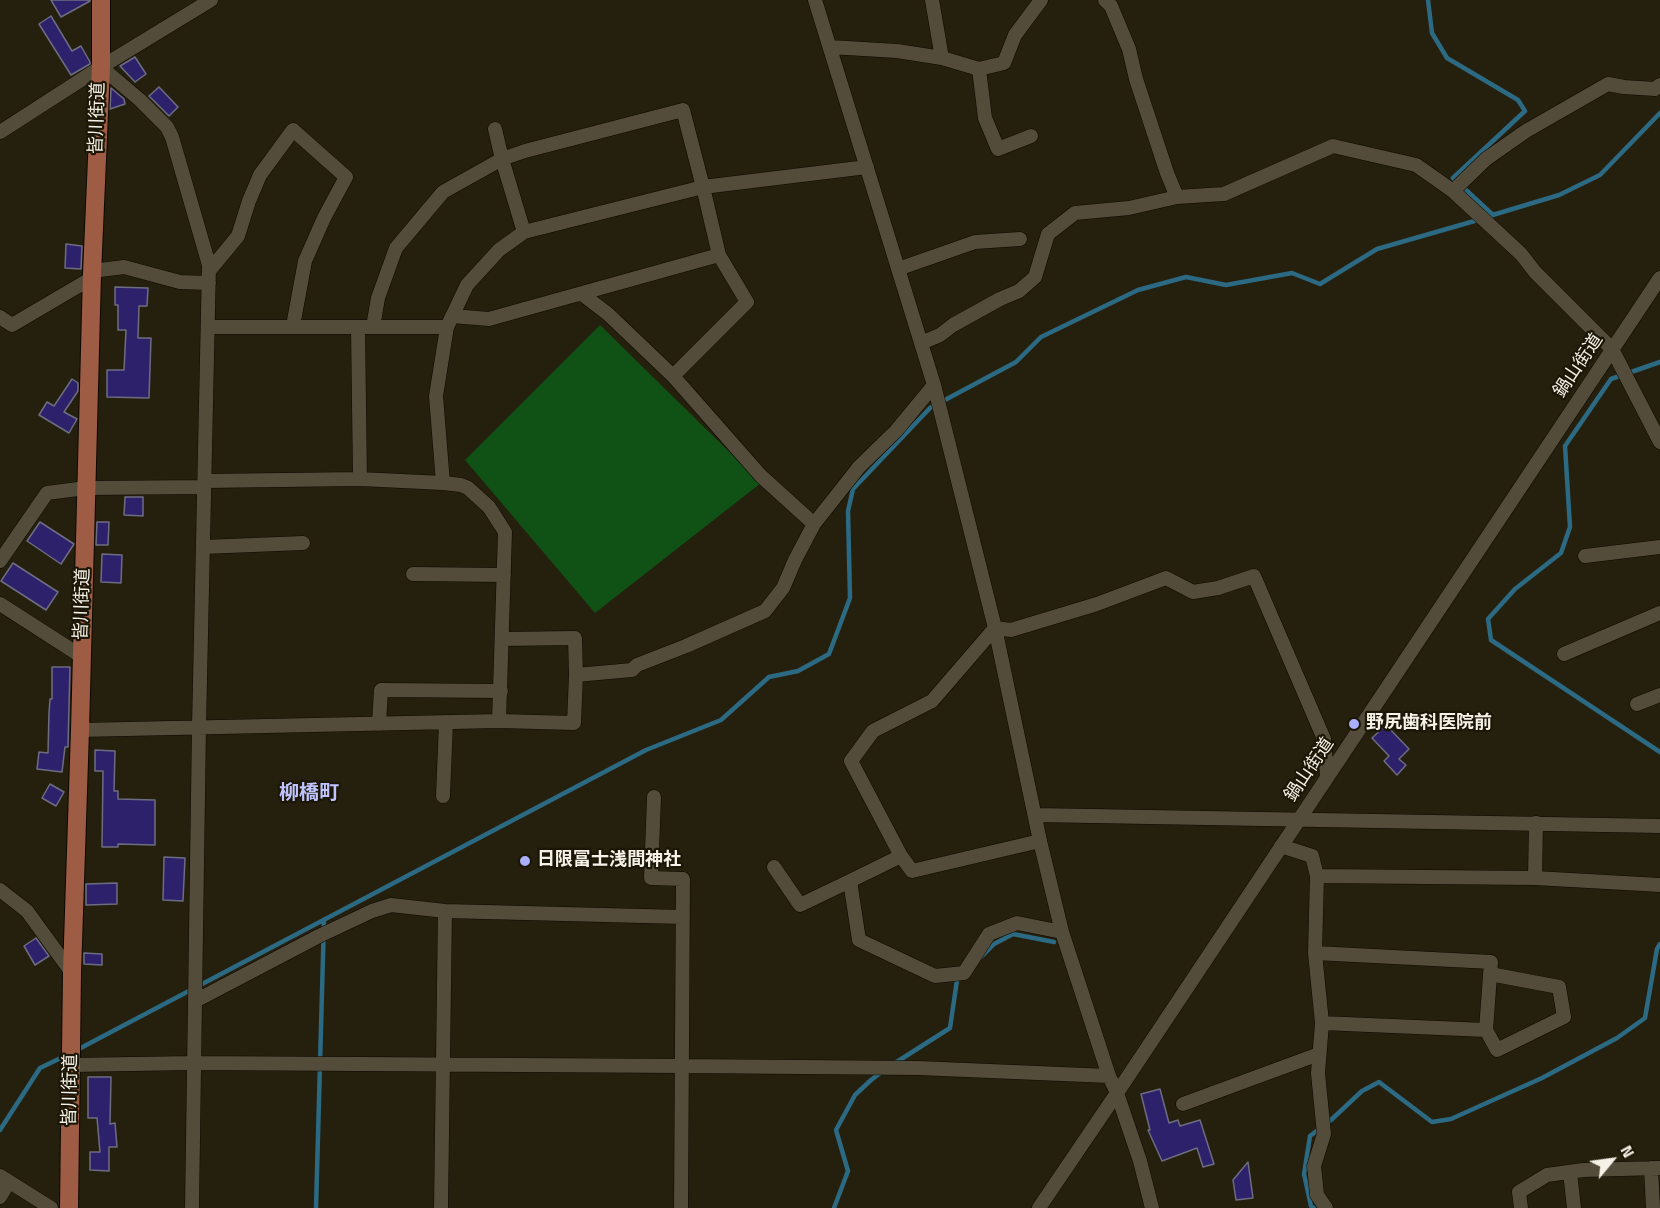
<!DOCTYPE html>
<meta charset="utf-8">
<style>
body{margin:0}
#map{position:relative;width:1660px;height:1208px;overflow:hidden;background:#251f0e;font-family:"Titillium Web",sans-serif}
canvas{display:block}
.north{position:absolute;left:1582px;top:1130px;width:60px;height:60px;-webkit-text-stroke:4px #1b1606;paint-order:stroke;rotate:61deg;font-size:16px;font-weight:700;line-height:24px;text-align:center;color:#f5f1e6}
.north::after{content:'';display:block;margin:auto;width:21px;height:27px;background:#f5f1e6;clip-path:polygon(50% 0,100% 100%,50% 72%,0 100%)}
</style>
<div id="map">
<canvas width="1660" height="1208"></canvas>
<div class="north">N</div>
</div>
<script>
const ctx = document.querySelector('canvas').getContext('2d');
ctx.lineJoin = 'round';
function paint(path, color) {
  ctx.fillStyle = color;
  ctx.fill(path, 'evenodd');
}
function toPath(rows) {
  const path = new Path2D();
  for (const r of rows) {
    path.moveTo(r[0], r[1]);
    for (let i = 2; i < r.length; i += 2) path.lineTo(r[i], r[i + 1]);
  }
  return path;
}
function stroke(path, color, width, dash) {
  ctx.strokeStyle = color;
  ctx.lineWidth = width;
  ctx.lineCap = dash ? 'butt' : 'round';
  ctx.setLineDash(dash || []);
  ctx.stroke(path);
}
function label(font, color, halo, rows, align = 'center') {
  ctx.font = font + ' "Titillium Web","Noto Sans JP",sans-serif';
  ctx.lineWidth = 4.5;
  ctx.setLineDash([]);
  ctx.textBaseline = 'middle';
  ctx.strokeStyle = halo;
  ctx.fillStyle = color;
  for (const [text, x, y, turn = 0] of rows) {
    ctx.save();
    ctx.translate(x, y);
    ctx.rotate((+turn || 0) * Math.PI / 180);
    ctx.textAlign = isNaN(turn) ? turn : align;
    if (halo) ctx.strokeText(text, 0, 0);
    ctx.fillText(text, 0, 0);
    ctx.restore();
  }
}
const green = toPath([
 [600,325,761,483,595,613,465,460]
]);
const stream = toPath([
 [1428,0,1432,33,1447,58,1518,100,1525,111,1453,178,1493,215],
 [1486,217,1559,195,1600,175,1660,113],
 [1660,362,1611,379,1565,446,1570,527,1561,553,1515,589,1488,619,1491,640,1660,752],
 [981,957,994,944,1013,934,1054,942],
 [75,1051,646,750,721,720,769,677,798,671,829,654,850,598,848,511,853,489,930,408,1016,362,1041,337,1138,290,1186,277,1226,285,1292,273,1320,284,1377,249,1478,220],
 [895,1063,950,1028,957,980,960,977],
 [0,1130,40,1068,65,1056],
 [316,1208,324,920],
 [834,1208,848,1171,836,1130,855,1095,871,1080,883,1071],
 [1314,1208,1311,1206,1304,1174,1310,1136,1331,1120,1362,1091,1379,1082,1432,1122,1451,1119,1542,1078,1617,1038,1645,1018,1657,949,1660,944]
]);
const building = toPath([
 [51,0,90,0,90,1,61,17,51,0],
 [51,16,72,51,81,46,90,62,90,64,71,75,39,24,51,16],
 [135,57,146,74,135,82,120,66,135,57],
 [159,87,178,107,169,116,149,96,159,87],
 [111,88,124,99,125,104,110,109,111,88],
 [66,244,82,246,81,269,65,268,66,244],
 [115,287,148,288,147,306,139,306,138,338,151,338,149,398,107,397,107,370,124,370,126,330,118,330,118,305,115,305,115,287],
 [72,379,78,383,78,391,64,412,77,419,69,433,39,415,47,402,54,406,72,379],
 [125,497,143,497,143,516,124,515,125,497],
 [40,522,74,544,61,564,27,541,40,522],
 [97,522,109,522,108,545,96,545,97,522],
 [102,554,122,555,121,583,101,582,102,554],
 [13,563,58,592,46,610,1,581,13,563],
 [52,667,70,667,68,747,65,747,62,772,37,769,39,752,48,753,49,713,50,699,52,699,52,667],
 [1386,725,1409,749,1399,759,1406,765,1397,775,1384,761,1389,756,1372,738,1386,725],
 [95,750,115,751,114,791,118,791,118,799,155,800,155,845,118,844,118,847,102,847,103,771,95,771,95,750],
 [50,784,64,792,56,806,42,798,50,784],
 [164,857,185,858,183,901,163,900,164,857],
 [117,883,117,904,86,905,86,884,117,883],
 [36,938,49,956,35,965,24,946,36,938],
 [84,953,102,954,102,965,84,964,84,953],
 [88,1077,111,1077,110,1124,115,1123,117,1147,109,1147,109,1171,90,1170,90,1152,100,1152,97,1118,88,1118,88,1077],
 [1160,1089,1169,1123,1178,1120,1180,1126,1200,1120,1214,1164,1203,1167,1197,1148,1162,1161,1148,1130,1150,1130,1141,1094,1160,1089],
 [1248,1162,1253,1198,1236,1200,1233,1180,1248,1162]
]);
const minor = toPath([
 [815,0,934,385,995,628,1040,841,1062,932,1109,1076,1117,1093,1140,1161,1152,1208],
 [932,0,942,58],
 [1105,0,1111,6,1129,49,1136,79,1167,173,1177,197],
 [830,47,897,51,942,58,979,69,1004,63,1015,35,1041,0],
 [101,67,140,100,167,127,172,137,209,265,199,727,192,1208],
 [979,69,985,118,998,149,1031,136],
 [495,129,502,159,524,232],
 [0,132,101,67,211,0],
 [1453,191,1486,159,1526,131,1608,84,1624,87,1655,89,1660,85],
 [898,269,975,242,1020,239],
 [92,271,124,267,180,282,209,283],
 [209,271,238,236,249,201,260,175,293,130,346,177,324,218,305,261,293,326],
 [582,294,608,314,673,376,761,476,814,524],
 [452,316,489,319,719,255],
 [0,317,12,325,92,278],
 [208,327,447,327],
 [358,327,360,479],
 [921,343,940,335,953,325,1000,299,1019,291,1035,277,1048,234,1075,213,1129,208,1177,197,1224,194,1333,146,1416,165,1453,191,1521,254,1535,272,1612,349,1660,442],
 [673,376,747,302,719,255,703,187,867,167],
 [204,481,360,479,443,483,436,396,447,327,467,285,499,250,524,232,703,187,683,110,525,151,502,159,443,192,396,248,378,298,373,327],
 [443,483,461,485,468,488,489,507,505,532,499,721],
 [203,547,303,543],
 [1585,556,1660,547],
 [0,561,47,493,86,488,204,487],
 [413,574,504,575],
 [0,604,81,656],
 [502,639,575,638,576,675],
 [1564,654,1660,613],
 [1637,704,1660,695],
 [379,724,381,690,501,691],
 [80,730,499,721,574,723,576,675,632,670,637,665,686,646,765,611,783,588,795,560,814,524,859,467,896,431,934,385],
 [443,796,446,723],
 [654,797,651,878,683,879,681,1208],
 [1035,815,1660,826],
 [1536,823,1535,878,1660,885],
 [1281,846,1312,856,1317,876,1315,953,1491,962,1486,1030,1322,1023],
 [901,856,912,871,1040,841],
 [774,867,800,905,850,881],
 [1317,876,1535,878],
 [0,890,27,911,72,973],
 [1062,932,1017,923,989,934,964,973,935,976,859,940,850,881,901,856,851,761,873,731,932,701,995,628,1011,630,1097,604,1166,578,1193,592,1218,588,1254,576,1324,739,1327,776],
 [1315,953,1322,1023,1318,1073,1324,1134,1314,1166,1317,1195,1326,1208],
 [195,1001,319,936,372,911,391,905,445,911,683,917],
 [1486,1030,1497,1050,1564,1017,1559,987,1490,974],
 [71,1065,194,1063,682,1066,918,1068,1109,1076],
 [1183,1104,1319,1054],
 [1651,1168,1653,1208],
 [1570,1172,1574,1208],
 [0,1176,51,1208],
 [0,1197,9,1182],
 [441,1208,445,911],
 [1039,1208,1117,1093,1660,278],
 [1521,1208,1519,1192,1547,1175,1583,1170,1660,1168]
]);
const major = toPath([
 [69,1208,72,973,80,730,92,274,101,67,101,0]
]);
const markers = [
 [1354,724,6,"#aaaffb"],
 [525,861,6,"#aaaffb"]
];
const streetNames = [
 ["皆川街道",98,118,-88],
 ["鍋山街道",1579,366,-56],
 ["皆川街道",83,604,-88],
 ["鍋山街道",1310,770,-56],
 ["皆川街道",71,1090,-89]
];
const poiNames = [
 ["野尻歯科医院前",1366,724],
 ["日限冨士浅間神社",537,861]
];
const neighbourhoodNames = [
 ["柳橋町",309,794]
];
paint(green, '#105115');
stroke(stream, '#2c6a83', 4.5);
paint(building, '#2d216c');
stroke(building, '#6d6d81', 1.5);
stroke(minor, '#0e0900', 15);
stroke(major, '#0e0900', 20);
stroke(minor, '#534c3a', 14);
stroke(major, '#9f5c45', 18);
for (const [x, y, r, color] of markers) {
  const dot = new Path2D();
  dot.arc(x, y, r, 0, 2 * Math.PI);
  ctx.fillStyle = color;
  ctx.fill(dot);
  stroke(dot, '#1b1606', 2);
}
label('18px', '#f5f1e6', '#1b1606', streetNames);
label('bold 18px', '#f5f1e6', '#1b1606', poiNames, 'left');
label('bold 20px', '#bfc4fe', '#1b1606', neighbourhoodNames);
</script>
